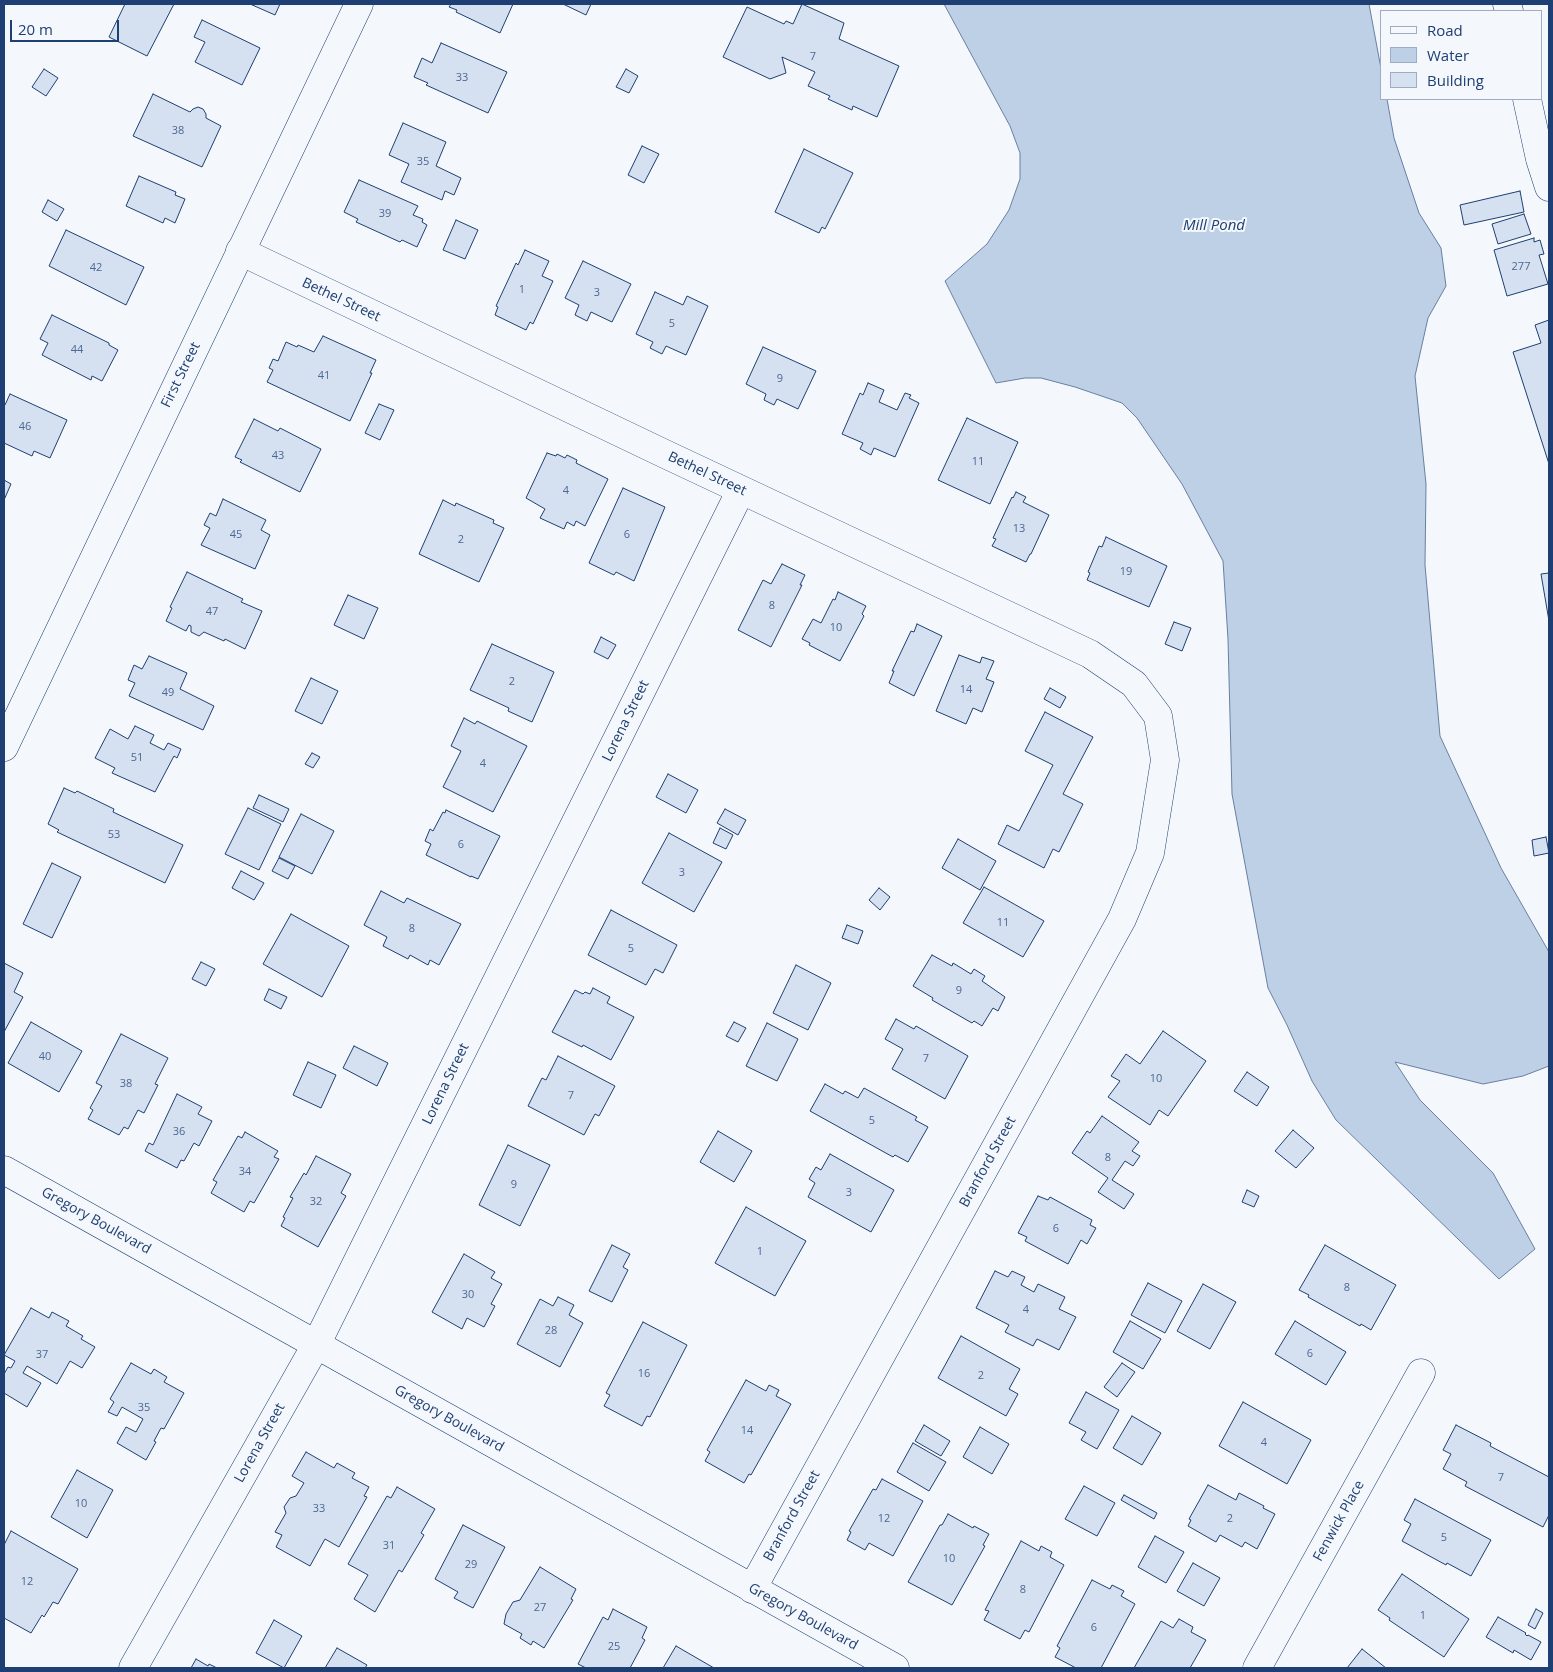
<!DOCTYPE html>
<style>
body{margin:0}
#map{position:relative;width:1553px;height:1672px;overflow:hidden;background:#f4f7fb;font-family:"Open Sans",sans-serif}
canvas{display:block}
.frame{position:absolute;inset:0;border:5px solid #1d3f73;pointer-events:none}
.legend{position:absolute;left:1380px;top:10px;width:162px;height:90px;box-sizing:border-box;background:#f4f7fb;border:1px solid #9eadc5;margin:0;padding:6px 9px;list-style:none;font-size:15px;color:#1d3f73}
.legend li{display:flex;align-items:center;gap:10px;height:25px}
.legend b{width:25px;border:1px solid #9eadc5}
.scale{position:absolute;left:10px;top:20px;width:109px;height:22px;box-sizing:border-box;border:2px solid #1d3f73;border-top:0;padding-left:6px;font-size:15px;line-height:18px;white-space:nowrap;color:#1d3f73;-webkit-text-stroke:4px #f4f7fb;paint-order:stroke}
</style>
<div id="map">
<canvas width="1553" height="1672"></canvas>
<div class="frame"></div>
<ul class="legend">
<li><b style="height:6px;background:#f4f7fb"></b>Road</li>
<li><b style="height:14px;background:#bed0e5"></b>Water</li>
<li><b style="height:14px;background:#d5e0f0"></b>Building</li>
</ul>
<div class="scale">20 m</div>
</div>
<script>
const ctx = document.querySelector('canvas').getContext('2d');
ctx.lineJoin = 'round';
function paint(path, color) {
  ctx.fillStyle = color;
  ctx.fill(path, 'evenodd');
}
function toPath(rows) {
  const path = new Path2D();
  for (const r of rows) {
    path.moveTo(r[0], r[1]);
    for (let i = 2; i < r.length; i += 2) path.lineTo(r[i], r[i + 1]);
  }
  return path;
}
function stroke(path, color, width, dash) {
  ctx.strokeStyle = color;
  ctx.lineWidth = width;
  ctx.lineCap = dash ? 'butt' : 'round';
  ctx.setLineDash(dash || []);
  ctx.stroke(path);
}
function label(font, color, halo, rows, align = 'center') {
  ctx.font = font + ' "Open Sans",sans-serif';
  ctx.lineWidth = 4;
  ctx.setLineDash([]);
  ctx.textBaseline = 'middle';
  ctx.strokeStyle = halo;
  ctx.fillStyle = color;
  for (const [text, x, y, turn = 0] of rows) {
    ctx.save();
    ctx.translate(x, y);
    ctx.rotate((+turn || 0) * Math.PI / 180);
    ctx.textAlign = isNaN(turn) ? turn : align;
    if (halo) ctx.strokeText(text, 0, 0);
    ctx.fillText(text, 0, 0);
    ctx.restore();
  }
}
const water = toPath([
 [944,4,1369,4,1382,74,1382,99,1387,99,1394,138,1419,213,1441,248,1446,286,1428,318,1415,376,1426,484,1425,565,1440,736,1501,868,1549,952,1549,1066,1523,1076,1483,1084,1395,1062,1420,1100,1493,1173,1535,1249,1499,1279,1336,1120,1312,1081,1287,1025,1268,988,1232,794,1228,639,1223,561,1182,484,1137,418,1122,403,1075,387,1041,378,1025,378,996,383,945,281,987,244,1009,210,1020,179,1020,153,1010,126,944,4]
]);
const building = toPath([
 [125,4,174,4,147,56,109,37,125,4],
 [250,4,280,4,275,15,250,4],
 [451,4,513,4,500,33,456,12,457,10,449,7,451,4],
 [563,4,591,4,586,15,563,4],
 [802,4,844,23,839,39,899,66,877,117,853,106,852,110,828,99,830,96,808,86,815,72,782,57,786,73,770,79,723,57,747,7,784,24,786,21,793,24,802,4],
 [202,20,260,48,242,85,195,62,205,42,194,37,202,20],
 [441,43,507,72,488,113,426,85,428,83,414,77,422,58,432,63,441,43],
 [44,69,58,78,46,96,32,87,44,69],
 [626,69,638,76,629,93,616,87,626,69],
 [153,94,190,112,193,109,198,107,203,109,206,114,206,118,221,126,202,167,133,136,153,94],
 [403,123,446,142,436,166,461,178,454,195,445,191,442,200,401,182,409,164,389,155,403,123],
 [642,146,659,154,644,183,628,175,642,146],
 [804,149,853,173,825,229,822,227,819,233,775,212,804,149],
 [139,176,176,192,175,195,185,199,175,223,165,218,163,223,126,206,139,176],
 [359,180,418,206,413,215,423,219,422,222,427,225,417,247,402,240,400,242,356,222,358,219,344,212,359,180],
 [1520,191,1524,212,1464,225,1460,205,1520,191],
 [48,200,64,209,57,221,42,212,48,200],
 [1524,214,1531,234,1498,244,1492,224,1524,214],
 [456,220,478,230,465,259,443,250,456,220],
 [66,230,144,267,126,305,49,266,66,230],
 [1534,238,1534,242,1540,240,1544,254,1539,255,1548,284,1507,296,1494,250,1534,238],
 [525,250,549,261,542,276,553,281,533,324,530,322,526,330,495,315,498,307,496,306,516,263,518,265,525,250],
 [583,261,631,284,612,322,591,312,587,321,575,315,579,305,565,298,583,261],
 [655,292,683,305,687,296,708,306,686,355,666,346,662,354,650,348,653,342,636,334,655,292],
 [52,315,109,343,109,345,118,350,102,381,92,376,91,380,42,355,48,343,40,339,52,315],
 [1549,320,1549,464,1513,352,1541,343,1535,325,1549,320],
 [323,336,376,360,370,373,372,373,350,421,267,382,273,370,269,368,273,359,278,361,286,342,297,347,298,345,314,352,323,336],
 [763,347,816,371,798,409,777,399,774,405,764,400,766,394,746,384,763,347],
 [868,383,884,390,879,402,897,410,905,393,911,395,909,398,919,403,895,457,874,448,871,455,860,449,863,443,842,434,860,393,863,395,868,383],
 [10,394,67,420,50,458,34,451,32,456,4,443,4,404,5,405,10,394],
 [379,404,394,410,380,440,365,433,379,404],
 [967,418,1018,442,990,504,938,480,967,418],
 [254,419,278,431,280,428,321,449,300,492,240,462,242,460,235,457,254,419],
 [547,453,556,456,557,454,565,458,567,455,577,460,576,463,608,479,585,526,576,521,574,526,567,522,564,529,540,518,545,509,526,498,547,453],
 [4,480,11,484,4,500,4,480],
 [623,488,665,507,634,581,616,572,614,575,589,563,623,488],
 [1016,492,1026,497,1023,502,1049,515,1031,554,1030,554,1026,562,992,546,996,539,993,538,1012,497,1013,498,1016,492],
 [223,499,266,520,261,530,270,535,255,569,201,545,210,528,204,525,210,513,216,516,223,499],
 [443,500,455,506,456,503,494,520,493,523,504,528,479,582,419,554,443,500],
 [1106,537,1167,566,1149,607,1087,580,1090,573,1088,572,1099,546,1102,547,1106,537],
 [782,564,805,575,800,585,802,585,771,647,738,630,763,580,771,584,782,564],
 [187,572,243,599,241,602,262,611,245,649,225,639,224,641,204,632,199,636,191,632,191,626,189,625,186,631,166,621,172,608,170,607,187,572],
 [1549,573,1549,621,1541,574,1549,573],
 [838,592,866,606,862,614,864,616,840,661,809,645,810,643,802,639,813,619,821,623,833,599,835,600,838,592],
 [348,595,378,608,364,639,334,625,348,595],
 [1174,622,1191,628,1182,651,1165,644,1174,622],
 [917,624,942,636,914,696,889,683,894,671,892,671,911,631,914,632,917,624],
 [601,637,616,645,608,659,594,652,601,637],
 [492,644,554,672,532,722,508,711,509,708,470,690,492,644],
 [959,655,980,663,982,657,994,661,986,679,994,682,982,712,973,708,966,724,936,711,959,655],
 [149,656,187,673,180,689,214,706,203,730,129,696,135,683,128,680,134,665,142,669,149,656],
 [311,678,338,691,322,724,295,711,311,678],
 [1050,688,1066,697,1060,708,1044,699,1050,688],
 [1045,712,1093,737,1063,794,1083,804,1059,852,1053,849,1044,868,998,844,1007,825,1019,831,1053,765,1025,751,1045,712],
 [464,718,475,724,477,721,527,746,493,812,443,787,461,751,451,746,464,718],
 [135,726,154,735,150,743,164,750,168,743,181,749,177,758,174,756,155,792,112,773,115,768,95,758,110,729,128,739,135,726],
 [312,753,320,757,313,768,305,764,312,753],
 [668,774,698,790,686,813,656,797,668,774],
 [64,788,75,793,77,791,114,809,113,812,183,845,165,883,57,832,59,830,48,824,64,788],
 [259,795,289,809,283,822,253,808,259,795],
 [248,808,281,824,259,870,225,854,248,808],
 [725,809,746,820,738,835,717,823,725,809],
 [446,810,500,836,478,879,471,876,471,877,426,855,431,844,425,841,430,829,433,831,443,812,445,813,446,810],
 [301,814,334,831,312,874,279,857,301,814],
 [720,828,733,835,726,849,713,843,720,828],
 [669,833,722,862,694,912,642,883,669,833],
 [1546,837,1549,853,1534,856,1532,840,1546,837],
 [958,839,996,861,980,890,942,868,958,839],
 [279,858,295,866,288,879,272,871,279,858],
 [52,863,81,877,52,938,23,924,52,863],
 [241,871,264,883,254,900,232,888,241,871],
 [984,887,1044,921,1023,957,963,923,984,887],
 [879,888,890,897,880,910,869,900,879,888],
 [381,891,404,903,407,898,461,924,439,965,430,960,428,965,410,955,408,959,383,946,387,937,364,925,381,891],
 [611,910,677,945,663,973,655,969,646,985,588,955,611,910],
 [291,914,349,946,322,997,263,964,291,914],
 [847,925,863,931,858,944,842,938,847,925],
 [932,955,952,966,953,963,971,974,974,969,985,976,982,981,1005,997,998,1011,993,1008,982,1026,974,1021,972,1023,932,1000,933,998,913,986,932,955],
 [201,962,215,969,206,986,192,979,201,962],
 [4,963,23,973,14,992,23,997,4,1032,4,963],
 [796,965,831,983,808,1030,773,1013,796,965],
 [593,988,610,997,607,1003,634,1017,611,1060,583,1045,582,1047,552,1032,575,990,583,994,585,992,590,994,593,988],
 [269,989,287,997,281,1009,264,1000,269,989],
 [896,1019,914,1029,916,1026,968,1056,945,1099,892,1069,903,1049,885,1039,896,1019],
 [31,1022,82,1051,59,1092,8,1063,31,1022],
 [734,1022,746,1028,738,1042,726,1036,734,1022],
 [767,1023,798,1039,777,1081,746,1066,767,1023],
 [1163,1031,1206,1061,1168,1116,1159,1110,1150,1125,1108,1097,1120,1081,1111,1076,1126,1054,1140,1064,1163,1031],
 [121,1034,168,1058,155,1084,158,1085,144,1113,138,1110,128,1129,124,1127,119,1135,88,1119,93,1110,90,1108,102,1086,96,1083,121,1034],
 [354,1046,388,1063,377,1086,343,1068,354,1046],
 [558,1056,615,1086,599,1116,595,1114,584,1135,528,1106,542,1078,546,1080,558,1056],
 [308,1062,336,1075,321,1108,293,1095,308,1062],
 [1247,1072,1269,1087,1257,1106,1234,1091,1247,1072],
 [825,1084,843,1094,845,1091,858,1098,864,1088,917,1117,915,1120,928,1127,908,1162,895,1155,893,1157,810,1111,825,1084],
 [177,1094,202,1107,198,1114,212,1121,199,1146,194,1143,184,1161,181,1160,177,1168,145,1151,149,1143,153,1145,177,1094],
 [1102,1116,1139,1142,1132,1151,1140,1156,1133,1166,1125,1161,1112,1180,1134,1194,1124,1209,1098,1192,1108,1178,1072,1153,1087,1131,1090,1133,1102,1116],
 [1293,1130,1314,1148,1296,1168,1275,1151,1293,1130],
 [718,1131,752,1151,734,1182,700,1162,718,1131],
 [245,1132,278,1151,274,1157,279,1159,254,1203,250,1201,244,1212,211,1193,217,1182,213,1180,238,1136,242,1138,245,1132],
 [508,1145,550,1165,520,1226,479,1205,508,1145],
 [830,1154,894,1190,871,1232,808,1197,815,1183,809,1179,816,1167,821,1170,830,1154],
 [316,1156,351,1174,341,1193,346,1196,318,1247,281,1226,285,1218,283,1217,293,1198,290,1197,304,1173,306,1175,316,1156],
 [1247,1190,1259,1196,1254,1207,1242,1202,1247,1190],
 [1038,1196,1048,1200,1050,1197,1092,1220,1090,1225,1096,1228,1087,1244,1081,1240,1068,1264,1025,1241,1027,1237,1018,1233,1038,1196],
 [746,1207,806,1241,775,1296,715,1263,746,1207],
 [612,1245,630,1254,623,1267,628,1270,612,1302,589,1291,612,1245],
 [1325,1245,1396,1285,1371,1330,1361,1324,1360,1326,1308,1297,1309,1295,1299,1290,1325,1245],
 [464,1254,495,1272,491,1278,502,1284,491,1304,495,1306,484,1327,467,1318,462,1329,432,1312,464,1254],
 [995,1271,1008,1277,1012,1271,1025,1277,1021,1285,1034,1292,1038,1284,1065,1297,1059,1309,1076,1317,1059,1350,1037,1339,1033,1346,1005,1332,1009,1325,976,1308,995,1271],
 [1148,1283,1182,1301,1165,1333,1131,1315,1148,1283],
 [1203,1284,1236,1302,1210,1349,1177,1331,1203,1284],
 [558,1297,574,1305,569,1315,583,1323,560,1367,517,1344,540,1299,553,1306,558,1297],
 [31,1308,49,1318,52,1312,69,1321,66,1326,83,1336,81,1339,95,1347,82,1368,70,1361,57,1384,27,1366,23,1373,41,1383,27,1407,4,1393,4,1374,8,1367,11,1368,15,1361,4,1355,31,1308],
 [1130,1321,1161,1339,1143,1369,1113,1352,1130,1321],
 [1295,1321,1346,1352,1326,1385,1275,1354,1295,1321],
 [643,1322,687,1345,650,1417,647,1416,642,1426,604,1406,610,1395,606,1393,643,1322],
 [961,1336,1020,1369,1009,1389,1018,1394,1006,1416,938,1378,961,1336],
 [131,1363,151,1374,154,1369,167,1377,164,1382,184,1393,164,1429,161,1428,154,1441,156,1442,146,1460,117,1443,126,1427,136,1432,143,1419,122,1407,117,1416,108,1412,114,1402,110,1399,131,1363],
 [1122,1363,1135,1372,1117,1397,1104,1387,1122,1363],
 [746,1380,766,1391,769,1385,779,1390,776,1396,791,1404,751,1475,749,1474,744,1483,705,1461,710,1452,707,1450,746,1380],
 [1086,1392,1119,1410,1097,1449,1081,1440,1086,1432,1069,1423,1086,1392],
 [1243,1402,1311,1440,1287,1484,1219,1446,1243,1402],
 [1132,1416,1161,1433,1142,1465,1113,1448,1132,1416],
 [924,1425,950,1441,941,1456,915,1441,924,1425],
 [1456,1425,1491,1443,1490,1446,1549,1477,1549,1515,1543,1527,1465,1486,1467,1482,1443,1469,1451,1454,1443,1450,1456,1425],
 [980,1427,1009,1444,992,1474,963,1457,980,1427],
 [913,1443,946,1462,929,1491,897,1472,913,1443],
 [306,1452,334,1468,337,1463,355,1473,352,1478,369,1487,364,1496,367,1497,339,1547,325,1539,310,1566,276,1547,282,1535,275,1532,286,1513,284,1507,290,1498,296,1496,304,1483,292,1476,306,1452],
 [77,1470,113,1490,87,1538,51,1517,77,1470],
 [882,1479,923,1501,893,1556,869,1543,865,1550,847,1540,851,1532,849,1531,873,1489,876,1490,882,1479],
 [1208,1485,1236,1500,1239,1493,1264,1506,1263,1508,1275,1514,1257,1549,1245,1542,1242,1547,1220,1535,1216,1542,1188,1526,1191,1520,1189,1519,1208,1485],
 [1084,1486,1115,1503,1097,1536,1065,1519,1084,1486],
 [397,1487,435,1509,421,1533,424,1535,402,1572,399,1570,375,1612,354,1599,368,1575,348,1564,387,1496,391,1498,397,1487],
 [1124,1495,1157,1513,1154,1519,1121,1500,1124,1495],
 [1415,1499,1491,1540,1471,1576,1447,1563,1446,1565,1402,1541,1411,1524,1404,1520,1415,1499],
 [948,1514,973,1528,974,1526,989,1534,983,1545,985,1546,952,1605,908,1582,940,1525,942,1525,948,1514],
 [463,1525,505,1547,473,1608,454,1598,458,1592,435,1579,463,1525],
 [11,1531,78,1569,58,1604,53,1602,44,1617,42,1615,31,1633,4,1618,4,1545,11,1531],
 [1155,1536,1184,1552,1166,1583,1138,1567,1155,1536],
 [1021,1541,1039,1551,1041,1546,1052,1552,1050,1557,1064,1565,1029,1632,1025,1630,1020,1639,984,1620,989,1611,985,1610,1021,1541],
 [1193,1563,1220,1578,1204,1606,1177,1591,1193,1563],
 [540,1567,576,1589,571,1599,573,1600,544,1648,533,1641,531,1645,520,1638,522,1634,504,1624,506,1614,513,1602,520,1600,540,1567],
 [1402,1574,1469,1619,1444,1657,1389,1620,1390,1618,1378,1610,1402,1574],
 [1092,1580,1110,1589,1112,1585,1124,1591,1121,1596,1135,1604,1101,1668,1076,1668,1055,1657,1060,1648,1057,1646,1092,1580],
 [613,1609,647,1627,642,1638,645,1640,630,1668,586,1668,578,1664,603,1617,608,1620,613,1609],
 [1536,1609,1543,1613,1535,1629,1528,1625,1536,1609],
 [1498,1617,1526,1633,1525,1634,1527,1636,1528,1635,1541,1642,1531,1660,1514,1650,1513,1653,1486,1637,1498,1617],
 [1179,1619,1193,1627,1191,1632,1206,1640,1190,1668,1134,1668,1161,1621,1173,1628,1179,1619],
 [274,1620,302,1636,284,1668,256,1653,274,1620],
 [676,1646,714,1668,663,1668,676,1646],
 [337,1648,367,1665,365,1668,325,1668,337,1648],
 [1362,1649,1386,1668,1347,1668,1362,1649],
 [196,1659,208,1666,209,1664,217,1668,191,1668,196,1659]
]);
const street = toPath([
 [1507,4,1509,11],
 [1527,99,1540,159,1549,187],
 [240,251,665,454,1090,654,1134,684,1158,716,1165,760,1150,853,1122,919,752,1589],
 [133,1668,316,1345,741,490],
 [1257,1668,1421,1373]
]);
const secondary = toPath([
 [4,747,359,4],
 [4,1170,895,1668]
]);
const numberNames = [
 ["7",813,57],
 ["33",462,78],
 ["38",178,131],
 ["35",423,162],
 ["39",385,214],
 ["277",1521,267],
 ["42",96,268],
 ["1",522,290],
 ["3",597,293],
 ["5",672,324],
 ["44",77,350],
 ["41",324,376],
 ["9",780,379],
 ["46",25,427],
 ["43",278,456],
 ["11",978,462],
 ["4",566,491],
 ["13",1019,529],
 ["45",236,535],
 ["6",627,535],
 ["2",461,540],
 ["19",1126,572],
 ["8",772,606],
 ["47",212,612],
 ["10",836,628],
 ["2",512,682],
 ["14",966,690],
 ["49",168,693],
 ["51",137,758],
 ["4",483,764],
 ["53",114,835],
 ["6",461,845],
 ["3",682,873],
 ["11",1003,923],
 ["8",412,929],
 ["5",631,949],
 ["9",959,991],
 ["40",45,1057],
 ["7",926,1059],
 ["10",1156,1079],
 ["38",126,1084],
 ["7",571,1096],
 ["5",872,1121],
 ["36",179,1132],
 ["8",1108,1158],
 ["34",245,1172],
 ["9",514,1185],
 ["3",849,1193],
 ["32",316,1202],
 ["6",1056,1229],
 ["1",760,1252],
 ["8",1347,1288],
 ["30",468,1295],
 ["4",1026,1310],
 ["28",551,1331],
 ["6",1310,1354],
 ["37",42,1355],
 ["16",644,1374],
 ["2",981,1376],
 ["35",144,1408],
 ["14",747,1431],
 ["4",1264,1443],
 ["7",1501,1478],
 ["10",81,1504],
 ["33",319,1509],
 ["12",884,1519],
 ["2",1230,1519],
 ["5",1444,1538],
 ["31",389,1546],
 ["10",949,1559],
 ["29",471,1565],
 ["12",27,1582],
 ["8",1023,1590],
 ["27",540,1608],
 ["1",1423,1616],
 ["6",1094,1628],
 ["25",614,1647]
];
const streetNames = [
 ["Bethel Street",341,300,25],
 ["First Street",181,375,-64],
 ["Bethel Street",707,474,25],
 ["Lorena Street",626,721,-64],
 ["Lorena Street",446,1084,-64],
 ["Branford Street",988,1162,-61],
 ["Gregory Boulevard",96,1221,29],
 ["Gregory Boulevard",449,1419,29],
 ["Lorena Street",260,1443,-61],
 ["Branford Street",792,1516,-61],
 ["Fenwick Place",1339,1521,-61],
 ["Gregory Boulevard",803,1617,29]
];
const waterNames = [
 ["Mill Pond",1214,226]
];
paint(water, '#bed0e5');
stroke(water, '#687fa3', 1);
paint(building, '#d5e0f0');
stroke(building, '#1d3f73', 1);
stroke(street, '#1d3f73', 29);
stroke(secondary, '#1d3f73', 29);
stroke(street, '#f4f7fb', 28);
stroke(secondary, '#f4f7fb', 28);
label('11px', '#4b6792', null, numberNames);
label('14px', '#1d3f73', '#f4f7fb', streetNames);
label('italic 15px', '#1d3f73', '#f4f7fb', waterNames);
</script>
